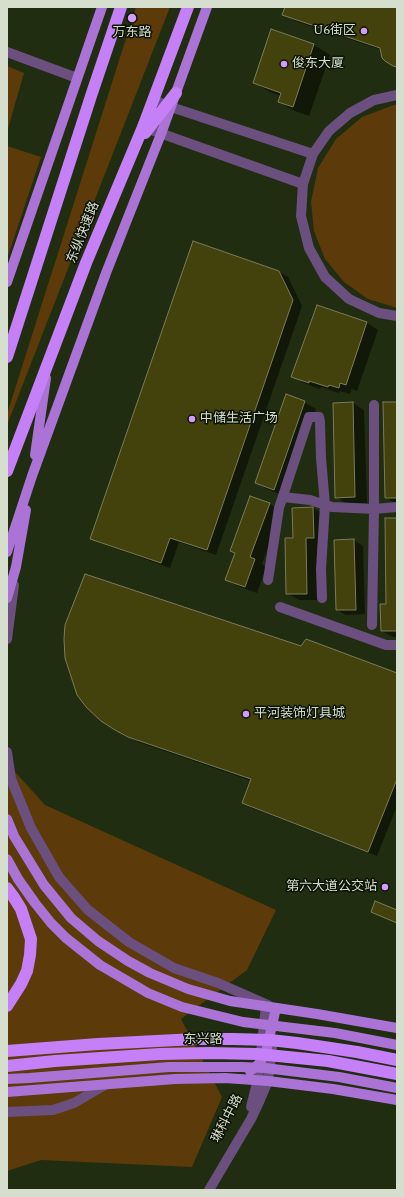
<!DOCTYPE html>
<meta charset="utf-8">
<style>
body{margin:0}
#map{position:relative;width:404px;height:1197px;overflow:hidden;background:#202d10;font-family:Spectral,serif}
canvas{display:block}
.frame{position:absolute;inset:0;border:8px solid #d6dfcd;pointer-events:none}
</style>
<div id="map">
<canvas width="404" height="1197"></canvas>
<div class="frame"></div>
</div>
<script>
const ctx = document.querySelector('canvas').getContext('2d');
ctx.lineJoin = 'round';
function paint(path, color) {
  ctx.fillStyle = color;
  ctx.fill(path, 'evenodd');
}
function toPath(rows) {
  const path = new Path2D();
  for (const r of rows) {
    path.moveTo(r[0], r[1]);
    for (let i = 2; i < r.length; i += 2) path.lineTo(r[i], r[i + 1]);
  }
  return path;
}
function stroke(path, color, width, dash) {
  ctx.strokeStyle = color;
  ctx.lineWidth = width;
  ctx.lineCap = dash ? 'butt' : 'round';
  ctx.setLineDash(dash || []);
  ctx.stroke(path);
}
function label(font, color, halo, rows, align = 'center') {
  ctx.font = font + ' Spectral,"Noto Sans SC",serif';
  ctx.lineWidth = 3;
  ctx.setLineDash([]);
  ctx.textBaseline = 'middle';
  ctx.strokeStyle = halo;
  ctx.fillStyle = color;
  for (const [text, x, y, turn = 0] of rows) {
    ctx.save();
    ctx.translate(x, y);
    ctx.rotate((+turn || 0) * Math.PI / 180);
    ctx.textAlign = isNaN(turn) ? turn : align;
    if (halo) ctx.strokeText(text, 0, 0);
    ctx.fillText(text, 0, 0);
    ctx.restore();
  }
}
const green = toPath([
 [136,7,170,7,7,425,7,414],
 [7,66,24,73,7,132],
 [394,105,397,105,397,308,368,299,344,282,325,259,314,231,311,202,318,168,336,139,362,117],
 [7,146,41,157,7,259],
 [7,763,45,805,276,910,247,970,181,1019,222,1097,192,1167,41,1160,7,1171]
]);
const shadow = toPath([
 [286,7,397,7,397,67,386,60,382,50,295,21,284,14],
 [272,31,314,45,330,55,309,116,295,111,279,102,281,96,270,92,254,83],
 [279,272,288,277,302,306,216,555,179,542,170,568,100,543,91,538],
 [317,306,367,323,378,330,357,391,352,389,350,394,340,391,339,393,321,387,320,389,304,383,293,377],
 [304,402,316,409,285,496,267,489,256,483],
 [353,403,364,410,367,503,347,504,336,497],
 [397,403,397,504,386,498],
 [251,497,270,504,281,511,262,564,266,567,257,593,238,586,227,580,236,553],
 [313,508,325,515,325,544,317,544,318,600,299,600,287,593,294,539,293,509],
 [397,519,397,637,393,637,382,631,387,605],
 [354,540,363,546,365,614,346,615,337,610,335,541],
 [301,647,397,674,397,806,377,856,252,808,244,803,252,781,138,742,125,735]
]);
const building = toPath([
 [285,7,397,7,397,67,393,66,385,61,382,58,380,48,282,15,285,7],
 [271,29,314,44,293,107,278,102,281,93,253,83,271,29],
 [193,241,279,271,293,300,207,550,170,538,161,563,90,539,193,241],
 [317,305,367,322,346,385,340,383,339,388,329,385,328,387,309,381,309,383,291,377,317,305],
 [286,394,305,401,274,490,255,483,286,394],
 [353,402,355,497,335,498,333,403,353,402],
 [383,402,397,402,397,498,385,498,383,402],
 [250,496,270,503,250,557,255,559,245,587,225,580,235,553,230,551,250,496],
 [313,507,314,538,306,538,307,594,286,594,285,538,293,538,292,508,313,507],
 [385,518,397,518,397,631,381,631,380,604,386,604,385,518],
 [354,539,356,610,336,610,334,540,354,539],
 [85,574,301,646,306,639,397,673,397,779,368,852,242,803,251,779,128,737,115,730,101,721,87,708,77,695,65,658,64,639,65,625,85,574],
 [375,901,397,910,397,923,371,912,375,901]
]);
const minor = toPath([
 [7,52,77,78],
 [397,95,374,100,350,113,329,131,313,154,303,184,301,216,309,248,325,277,349,299,379,313,397,316],
 [154,100,171,107,313,154],
 [143,127,303,184],
 [283,497,310,500,332,507,374,509,397,507],
 [268,580,279,508,309,417,319,417,320,422,321,458,325,505,321,569,322,598],
 [280,607,386,645,397,645],
 [372,625,374,509,374,405],
 [7,639,14,585],
 [7,752,11,779,31,828,59,877,88,910,129,942,174,968,218,983,268,1005],
 [251,1107,258,1079,266,1006],
 [7,1112,53,1110,74,1103,105,1085],
 [209,1190,251,1119,259,1102,268,1081,272,1048]
]);
const major = toPath([
 [7,282,102,7],
 [35,455,46,378],
 [7,552,32,476,106,273,161,134,207,7],
 [7,598,16,567,26,510],
 [7,819,14,836,44,885,71,918,98,941,128,961,150,973,188,989,230,1001,317,1014,397,1028],
 [250,1071,259,1064,266,1052,276,1008],
 [7,1092,175,1079,225,1078,268,1081,333,1089,397,1100]
]);
const highway = toPath([
 [145,133,176,93],
 [7,357,91,96,121,7],
 [7,471,86,263,143,127,188,7],
 [7,888,13,896,21,909,31,939,30,955,27,971,21,984,7,1006]
]);
const majorBridge = toPath([
 [7,859,18,879,35,903,51,923,66,938,100,965,148,993,182,1007,243,1022,335,1033,397,1045],
 [7,1079,29,1078,169,1067,242,1067,265,1068,339,1077,397,1088]
]);
const highwayBridge = toPath([
 [7,1051,98,1044,196,1039,233,1039,270,1040,297,1043,357,1052,397,1060],
 [7,1066,55,1061,160,1054,209,1053,258,1054,328,1061,397,1074]
]);
const markers = [
 [132,18,5,"#d29cfd"],
 [364,31,4,"#d29cfd"],
 [284,64,4,"#d29cfd"],
 [192,419,4,"#d29cfd"],
 [246,714,4,"#d29cfd"],
 [385,887,4,"#d29cfd"]
];
const poiNames = [
 ["U6街区",356,31,"right"],
 ["万东路",132,33,"center"],
 ["俊东大厦",292,64],
 ["中储生活广场",200,419],
 ["平河装饰灯具城",254,714],
 ["第六大道公交站",377,887,"right"]
];
const streetNames = [
 ["东纵快速路",84,233,-68],
 ["东兴路",203,1040],
 ["琳科中路",228,1119,-63]
];
paint(green, '#5d3a0a');
paint(shadow, '#0007');
paint(building, '#43420c');
stroke(building, '#7b7c59', 1);
stroke(minor, '#6a4f7f', 10);
stroke(major, '#ab73d6', 10);
stroke(highway, '#c580f8', 12);
stroke(majorBridge, '#ab73d6', 10);
stroke(highwayBridge, '#c580f8', 12);
for (const [x, y, r, color] of markers) {
  const dot = new Path2D();
  dot.arc(x, y, r, 0, 2 * Math.PI);
  ctx.fillStyle = color;
  ctx.fill(dot);
  stroke(dot, '#0d1307', 1.5);
}
label('13px', '#d6dfcd', '#0d1307', poiNames, 'left');
label('13px', '#d6dfcd', '#0d1307', streetNames);
</script>
